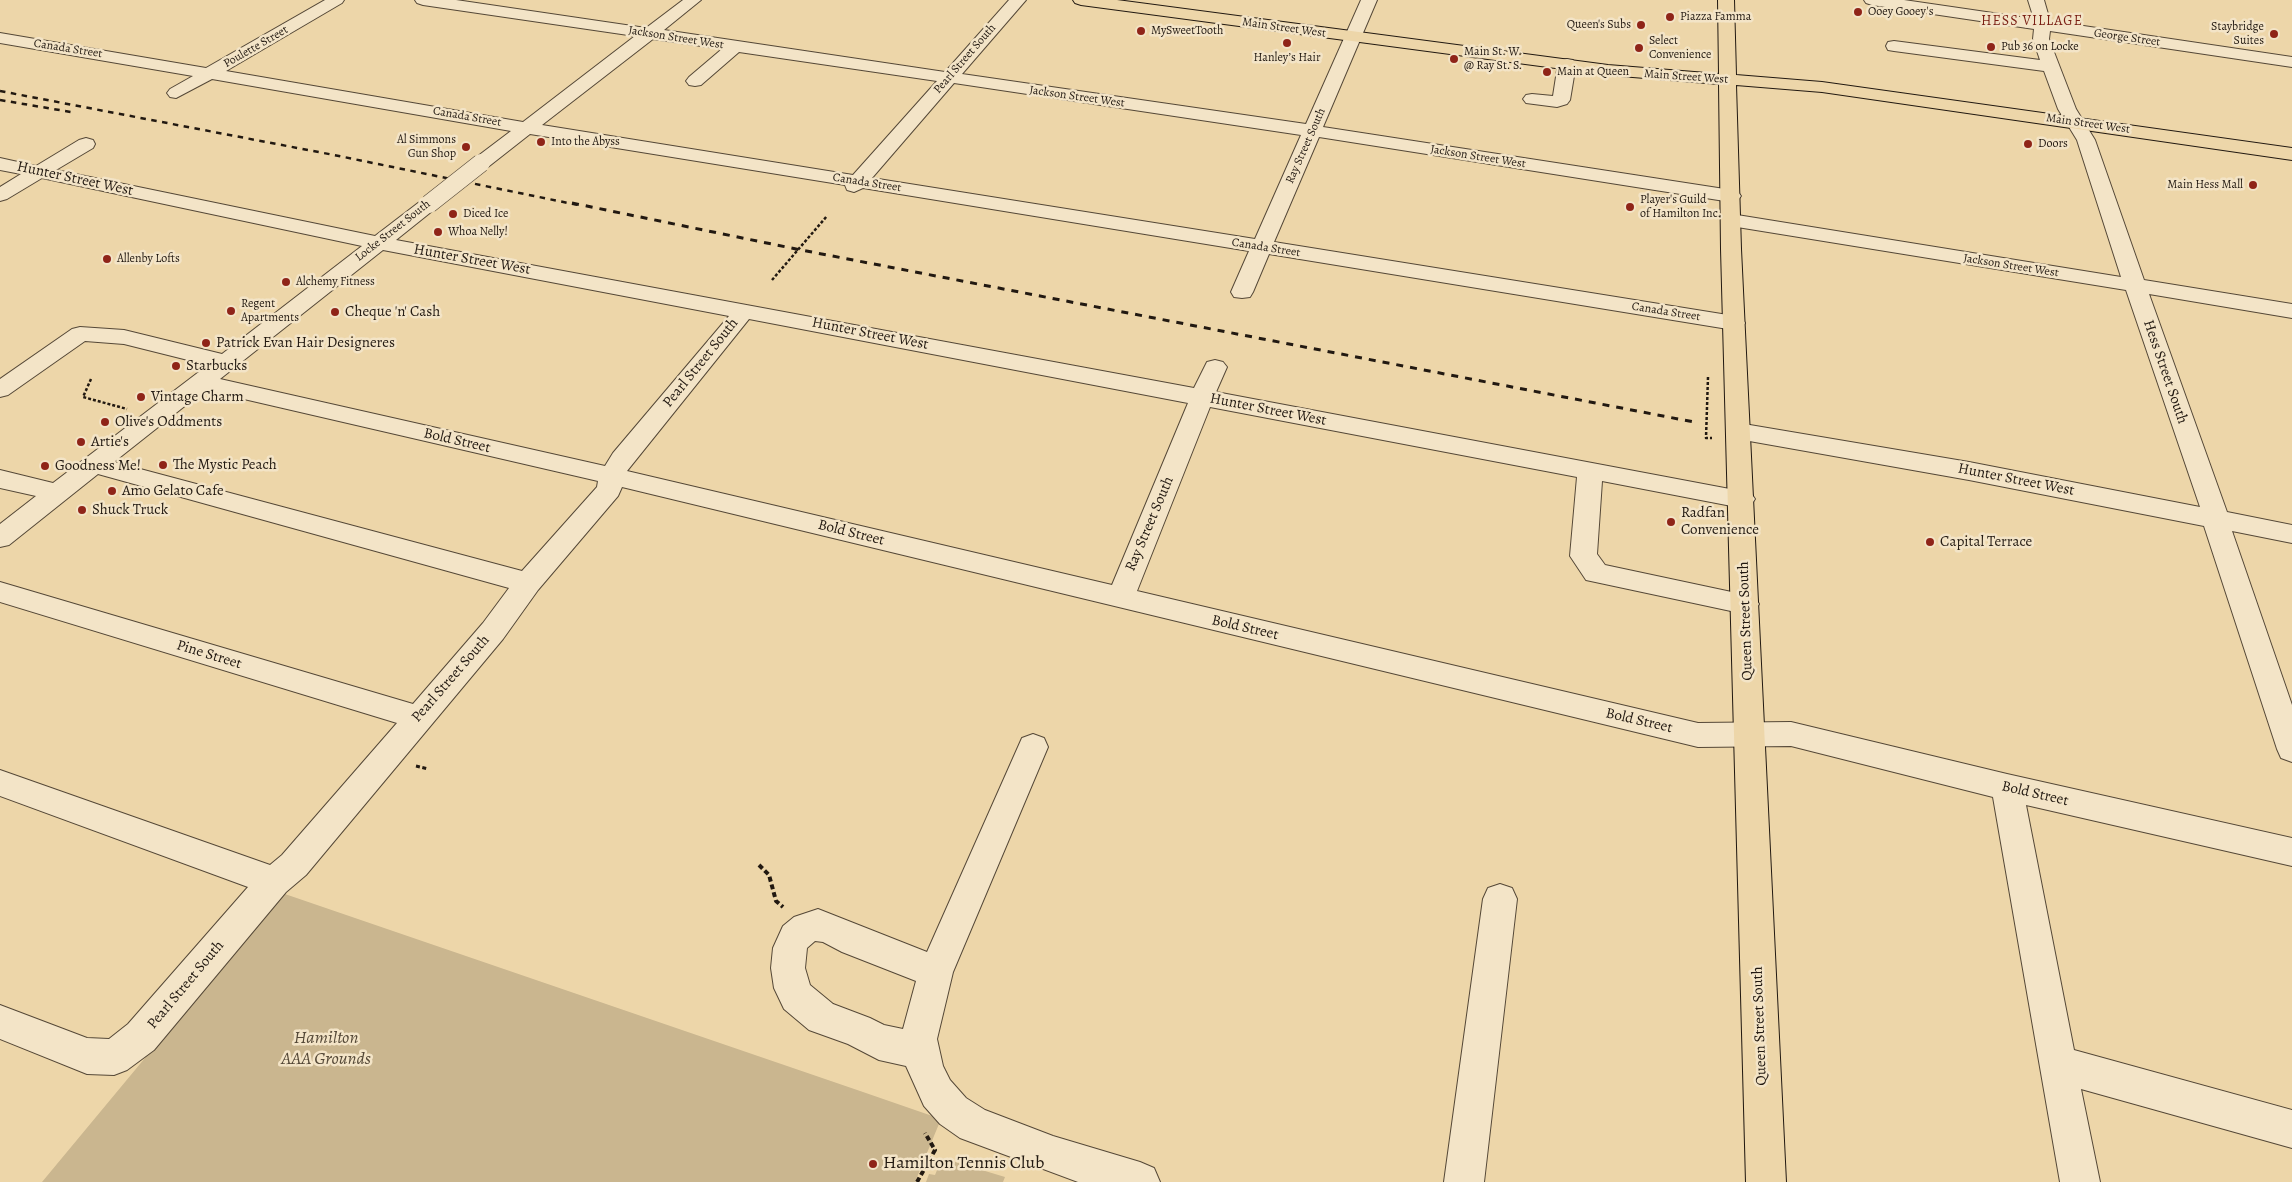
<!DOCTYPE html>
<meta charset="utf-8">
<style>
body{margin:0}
canvas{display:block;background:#edd6a9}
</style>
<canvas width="2292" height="1182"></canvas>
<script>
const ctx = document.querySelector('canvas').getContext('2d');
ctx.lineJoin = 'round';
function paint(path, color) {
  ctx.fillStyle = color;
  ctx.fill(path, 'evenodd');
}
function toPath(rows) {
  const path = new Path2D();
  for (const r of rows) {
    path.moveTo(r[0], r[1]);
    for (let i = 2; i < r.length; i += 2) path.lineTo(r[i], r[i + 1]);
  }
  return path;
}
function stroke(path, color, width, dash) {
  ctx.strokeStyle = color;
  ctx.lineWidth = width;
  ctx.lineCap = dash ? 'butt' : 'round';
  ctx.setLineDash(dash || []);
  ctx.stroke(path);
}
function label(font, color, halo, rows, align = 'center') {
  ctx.font = font + ' Alegreya,serif';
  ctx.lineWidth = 5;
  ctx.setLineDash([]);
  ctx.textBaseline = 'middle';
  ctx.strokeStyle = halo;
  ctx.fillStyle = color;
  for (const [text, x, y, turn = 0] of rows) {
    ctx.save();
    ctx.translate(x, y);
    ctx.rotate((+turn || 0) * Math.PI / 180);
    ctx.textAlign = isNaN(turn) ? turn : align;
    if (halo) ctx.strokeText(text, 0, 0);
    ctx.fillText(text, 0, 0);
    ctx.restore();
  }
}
const green = toPath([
 [282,893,863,1092,941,1119,915,1182,42,1182],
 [942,1158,1005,1177,1003,1182,926,1182,929,1174,935,1175]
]);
const pathFar2 = toPath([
 [1708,377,1706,438,1712,438],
 [91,379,83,397,127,409]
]);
const pathFar1 = toPath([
 [416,766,428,769]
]);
const path = toPath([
 [759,865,769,875,776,901,783,907],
 [917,1182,935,1150,925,1133]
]);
const minor = toPath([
 [325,0,344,0,342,3,226,71,523,122,635,36,423,5,417,3,415,0,456,0,646,28,683,0,701,0,664,30,945,72,1009,0,1026,0,962,74,1306,124,1361,0,1377,0,1323,127,1731,190,1738,192,1741,196,1738,200,1731,202,1319,137,1274,242,1734,316,1742,318,1745,323,1742,328,1734,330,1269,254,1253,292,1250,297,1242,298,1234,297,1231,292,1249,251,863,188,854,192,847,190,845,185,530,134,488,167,481,169,474,167,471,163,474,159,511,131,212,79,176,98,170,97,167,93,170,89,193,76,0,43,0,33,206,68,325,0],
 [653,39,722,49,689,77,686,81,689,85,695,86,701,85,739,52,937,81,853,175,542,125,653,39],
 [954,83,1301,135,1255,239,872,178,954,83],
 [1864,0,1904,0,2034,19,2028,0,2044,0,2050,21,2292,57,2292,67,2050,31,2049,39,2076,109,2095,140,2144,280,2292,304,2292,318,2149,294,2227,512,2292,525,2292,543,2232,531,2292,705,2292,762,2281,758,2277,749,2204,526,1969,480,1738,439,1729,437,1726,431,1729,425,1738,423,1969,462,2200,507,2126,290,1731,226,1724,224,1721,220,1724,216,1731,214,2121,277,2077,140,2058,109,2044,71,1894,51,1888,50,1886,46,1888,42,1894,41,2040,60,2033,39,2034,29,1872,5,1866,3,1864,0],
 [1567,59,1573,60,1576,64,1570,100,1567,104,1557,107,1526,103,1523,99,1526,95,1532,94,1553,96,1558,64,1561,60,1567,59],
 [86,138,93,140,95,144,93,148,56,170,375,236,422,200,429,198,436,200,439,204,436,208,396,240,1194,388,1207,362,1215,360,1223,362,1227,367,1216,392,1751,493,1755,499,1751,505,1742,508,1602,481,1597,554,1605,565,1755,597,1759,604,1755,611,1745,614,1586,580,1570,556,1577,477,1210,407,1137,591,1698,723,1791,722,2007,774,2292,838,2292,866,2026,805,2074,1050,2292,1110,2292,1148,2081,1089,2100,1182,2060,1182,1993,797,1791,746,1698,747,622,487,618,496,538,590,503,639,306,875,286,892,154,1050,127,1070,114,1075,87,1074,0,1039,0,1005,87,1038,109,1039,128,1024,248,887,0,796,0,770,270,865,282,855,397,723,0,602,0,582,413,704,483,623,509,588,98,474,9,545,0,547,0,524,36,496,0,488,0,470,53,483,208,365,124,344,85,341,8,395,0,397,0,379,72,329,80,327,124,330,222,354,362,246,42,178,7,199,0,201,0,187,21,174,0,170,0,158,36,166,79,140,86,138],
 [383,250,729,316,613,453,605,466,220,379,383,250],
 [749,319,1188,403,1112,585,627,471,749,319],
 [205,390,598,481,597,487,522,571,114,462,205,390],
 [1033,734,1044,738,1048,747,953,972,937,1039,943,1066,950,1080,966,1098,985,1110,1053,1136,1140,1162,1154,1168,1160,1182,1078,1182,960,1138,940,1124,924,1106,906,1066,879,1060,848,1044,809,1030,784,1009,774,988,771,968,773,948,783,926,794,917,818,909,927,952,1018,747,1022,738,1033,734],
 [815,941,823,942,842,952,916,981,903,1029,884,1025,870,1018,833,1004,810,985,805,968,807,948,815,941],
 [1500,884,1512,888,1517,899,1484,1182,1444,1182,1483,899,1488,888,1500,884]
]);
const major = toPath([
 [1073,0,1117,0,1608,65,1719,74,1718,0,1734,0,1736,75,1822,82,2292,148,2292,160,1822,92,1736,85,1741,249,1786,1182,1746,1182,1721,249,1719,84,1608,75,1081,5,1075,3,1073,0]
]);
const railFar1 = toPath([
 [0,91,334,155,578,205],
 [0,100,71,112]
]);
const rail = toPath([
 [572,203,796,249,1694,422]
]);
const pathBridge = toPath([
 [772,280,827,216]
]);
const minorBridge = toPath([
 [429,204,481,163]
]);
const markers = [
 [1858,12,5,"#8f2418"],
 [1670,17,5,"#8f2418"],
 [1641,25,5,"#8f2418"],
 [1141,31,5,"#8f2418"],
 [2274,34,5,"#8f2418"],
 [1287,43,5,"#8f2418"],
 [1991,47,5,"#8f2418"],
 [1639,48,5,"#8f2418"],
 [1454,59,5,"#8f2418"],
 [1547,72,5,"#8f2418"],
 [541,142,5,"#8f2418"],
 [2028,144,5,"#8f2418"],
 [466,147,5,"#8f2418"],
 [2253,185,5,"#8f2418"],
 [1630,207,5,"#8f2418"],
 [453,214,5,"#8f2418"],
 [438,232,5,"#8f2418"],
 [107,259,5,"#8f2418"],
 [286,282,5,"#8f2418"],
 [231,311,5,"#8f2418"],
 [335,312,5,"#8f2418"],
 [206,343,5,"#8f2418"],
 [176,366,5,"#8f2418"],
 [141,397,5,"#8f2418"],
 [105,422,5,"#8f2418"],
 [81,442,5,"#8f2418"],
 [163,465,5,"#8f2418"],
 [45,466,5,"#8f2418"],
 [112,491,5,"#8f2418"],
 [82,510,5,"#8f2418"],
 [1671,522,5,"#8f2418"],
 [1930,542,5,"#8f2418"],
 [873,1164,5,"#8f2418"]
];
const farPoinames = [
 ["Ooey Gooey's",1868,12],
 ["Piazza Famma",1680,17],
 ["Queen's Subs",1631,25,"right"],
 ["Staybridge",2264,27,"right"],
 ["Suites",2264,41,"right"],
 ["MySweetTooth",1151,31],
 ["Select",1649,41],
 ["Convenience",1649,55],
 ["Pub 36 on Locke",2001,47],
 ["Main St. W.",1464,52],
 ["@ Ray St. S.",1464,66],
 ["Hanley’s Hair",1287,58,"center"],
 ["Main at Queen",1557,72],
 ["Al Simmons",456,140,"right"],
 ["Gun Shop",456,154,"right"],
 ["Into the Abyss",551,142],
 ["Doors",2038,144],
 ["Main Hess Mall",2243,185,"right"],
 ["Player's Guild",1640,200],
 ["of Hamilton Inc.",1640,214],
 ["Diced Ice",463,214],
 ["Whoa Nelly!",448,232],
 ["Allenby Lofts",117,259],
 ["Alchemy Fitness",296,282],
 ["Regent",241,304],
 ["Apartments",241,318]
];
const farStreetnames = [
 ["Main Street West",1284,28,8],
 ["Jackson Street West",676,38,9],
 ["George Street",2127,38,8],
 ["Poulette Street",256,47,-30],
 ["Canada Street",68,49,9],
 ["Pearl Street South",965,59,-49],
 ["Main Street West",1686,77,4],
 ["Jackson Street West",1077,97,8],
 ["Canada Street",467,117,10],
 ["Main Street West",2088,124,8],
 ["Ray Street South",1306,146,-66],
 ["Jackson Street West",1478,157,9],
 ["Canada Street",867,183,9],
 ["Locke Street South",393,231,-38],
 ["Canada Street",1266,248,9],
 ["Jackson Street West",2011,266,9],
 ["Canada Street",1666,312,9]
];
const farNeighbourhoodnames = [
 ["HESS VILLAGE",2032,22]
];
const streetNames = [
 ["Hunter Street West",75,179,12],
 ["Hunter Street West",472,260,10],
 ["Hunter Street West",870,334,11],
 ["Pearl Street South",701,363,-51],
 ["Hess Street South",2165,372,71],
 ["Hunter Street West",1268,410,11],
 ["Bold Street",457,441,13],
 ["Hunter Street West",2016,480,11],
 ["Ray Street South",1150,524,-67],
 ["Bold Street",851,533,14],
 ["Queen Street South",1746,621,-92],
 ["Bold Street",1245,628,13],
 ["Pine Street",209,655,17],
 ["Pearl Street South",451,679,-49],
 ["Bold Street",1639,721,13],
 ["Bold Street",2035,794,13],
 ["Pearl Street South",186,985,-50],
 ["Queen Street South",1760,1026,-92]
];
const poiNames = [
 ["Cheque 'n' Cash",345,312],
 ["Patrick Evan Hair Designeres",216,343],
 ["Starbucks",186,366],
 ["Vintage Charm",151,397],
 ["Olive's Oddments",115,422],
 ["Artie's",91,442],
 ["The Mystic Peach",173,465],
 ["Goodness Me!",55,466],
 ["Amo Gelato Cafe",122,491],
 ["Shuck Truck",92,510],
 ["Radfan",1681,513],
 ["Convenience",1681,530],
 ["Capital Terrace",1940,542]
];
const nearParknames = [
 ["Hamilton",326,1039],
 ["AAA Grounds",326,1060]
];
const nearPoinames = [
 ["Hamilton Tennis Club",883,1164]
];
paint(green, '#cab68f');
stroke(minor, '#554837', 2);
stroke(major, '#221911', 2);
stroke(pathFar2, '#221911', 2.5, [3, 2]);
stroke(pathFar1, '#221911', 3, [4, 2.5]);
stroke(path, '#221911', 4, [5, 3]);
paint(minor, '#f3e4c7');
paint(major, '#edd6a9');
stroke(railFar1, '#221911', 2.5, [5.5, 5.5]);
stroke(rail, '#221911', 3, [7, 7]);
stroke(minorBridge, '#554837', 19, []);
stroke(pathBridge, '#221911', 2.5, [3, 2]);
stroke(minorBridge, '#f3e4c7', 18);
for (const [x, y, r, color] of markers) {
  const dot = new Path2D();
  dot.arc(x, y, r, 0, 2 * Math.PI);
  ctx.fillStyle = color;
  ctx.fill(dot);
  stroke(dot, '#f3e4c7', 2);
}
label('12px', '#221911', '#f3e4c7', farPoinames, 'left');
label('12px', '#221911', '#f3e4c7', farStreetnames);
ctx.letterSpacing = '1px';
label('14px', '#7a1f14', '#f3e4c7', farNeighbourhoodnames);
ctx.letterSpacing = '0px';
label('15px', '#221911', '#f3e4c7', streetNames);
label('15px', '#221911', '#f3e4c7', poiNames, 'left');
label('italic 18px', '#544837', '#f3e4c7', nearParknames);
label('18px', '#221911', '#f3e4c7', nearPoinames, 'left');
</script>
